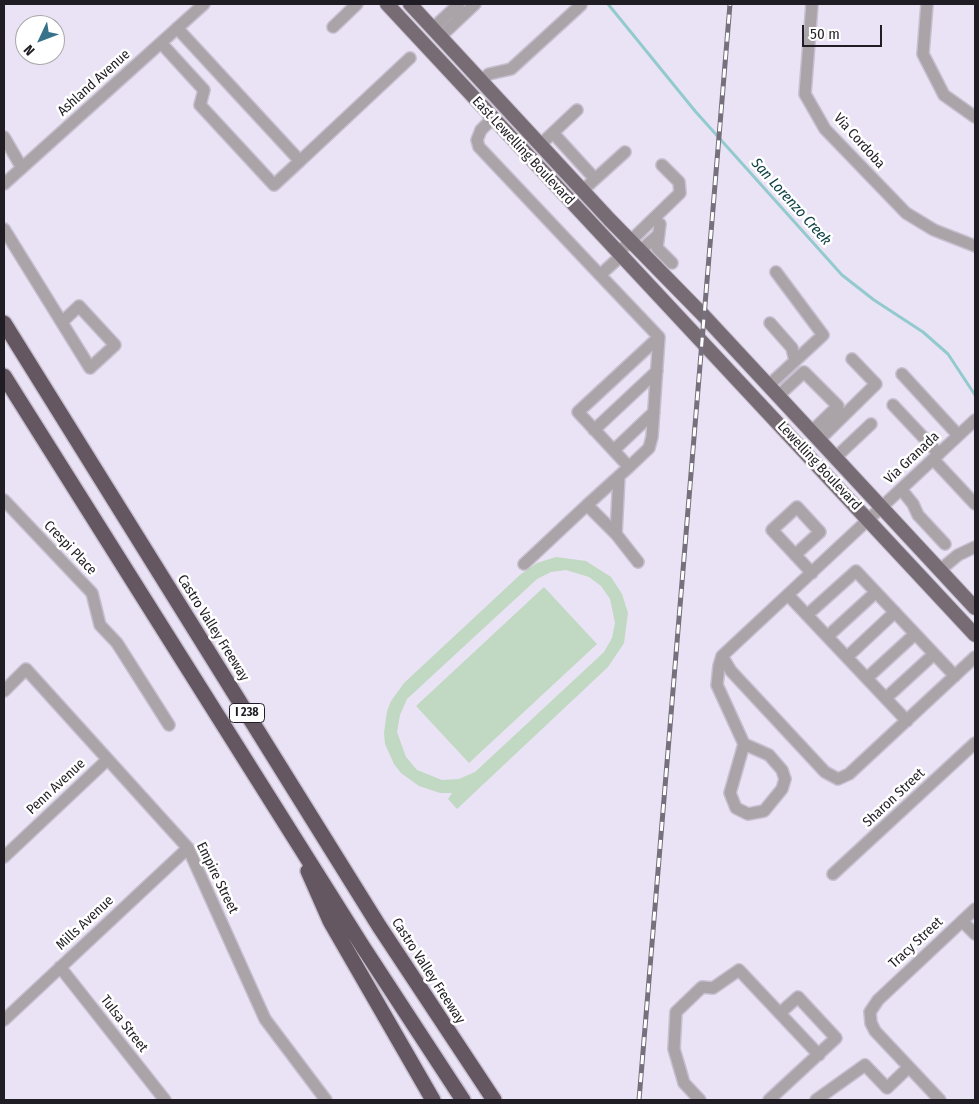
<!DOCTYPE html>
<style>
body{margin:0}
#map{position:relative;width:979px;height:1104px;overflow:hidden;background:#eae3f5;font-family:"Fira Sans Condensed",sans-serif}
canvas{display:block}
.frame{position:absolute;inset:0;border:5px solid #201d24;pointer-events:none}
.north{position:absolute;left:15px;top:15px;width:50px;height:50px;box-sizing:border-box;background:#fff;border:1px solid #a6a5a7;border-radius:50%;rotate:227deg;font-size:14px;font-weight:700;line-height:20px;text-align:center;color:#201d24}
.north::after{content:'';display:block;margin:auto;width:18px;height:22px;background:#367289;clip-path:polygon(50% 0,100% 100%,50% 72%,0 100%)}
.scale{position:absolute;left:802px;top:25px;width:80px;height:22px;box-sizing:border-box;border:2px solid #201d24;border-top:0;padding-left:6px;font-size:15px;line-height:18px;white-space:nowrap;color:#201d24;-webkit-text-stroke:4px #fff;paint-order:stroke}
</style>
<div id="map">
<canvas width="979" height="1104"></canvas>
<div class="frame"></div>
<div class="north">N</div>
<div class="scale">50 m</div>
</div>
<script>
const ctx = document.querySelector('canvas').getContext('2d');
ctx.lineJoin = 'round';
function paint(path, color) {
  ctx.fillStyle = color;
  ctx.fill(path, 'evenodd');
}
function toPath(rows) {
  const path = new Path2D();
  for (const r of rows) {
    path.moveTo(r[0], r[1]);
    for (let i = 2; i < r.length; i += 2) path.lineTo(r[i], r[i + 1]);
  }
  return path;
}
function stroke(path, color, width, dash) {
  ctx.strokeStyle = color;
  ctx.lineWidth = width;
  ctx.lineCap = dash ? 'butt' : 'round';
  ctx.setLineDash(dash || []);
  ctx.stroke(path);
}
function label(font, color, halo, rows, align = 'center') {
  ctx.font = font + ' "Fira Sans Condensed",sans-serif';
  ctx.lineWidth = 5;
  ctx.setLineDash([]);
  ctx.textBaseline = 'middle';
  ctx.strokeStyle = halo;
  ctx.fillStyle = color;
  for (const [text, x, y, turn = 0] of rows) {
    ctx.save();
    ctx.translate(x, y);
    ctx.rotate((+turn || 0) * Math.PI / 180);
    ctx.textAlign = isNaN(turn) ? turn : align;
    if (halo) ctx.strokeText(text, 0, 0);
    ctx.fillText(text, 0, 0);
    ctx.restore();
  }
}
const green = toPath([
 [556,557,586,561,611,577,622,594,628,613,624,643,608,667,457,809,448,799,452,793,440,793,419,786,401,773,394,764,385,744,384,733,387,711,391,701,404,683,521,574,537,563],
 [566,570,589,577,601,586,610,599,615,623,612,638,604,652,475,772,459,779,442,780,417,770,406,757,397,732,400,715,407,699,537,579,551,572],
 [544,587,597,644,469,763,416,706]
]);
const stream = toPath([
 [608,4,695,111,842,275,874,300,923,332,948,354,975,395]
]);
const minor = toPath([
 [812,4,805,94,825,129,906,213,934,230,975,246],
 [927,4,923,54,944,95,975,117],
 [333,27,357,4],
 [432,29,459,4],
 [440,37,475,4],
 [161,43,204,90,200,105,274,185,300,161,177,28],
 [481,81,489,74,511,69,581,5],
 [493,118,481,130,477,140,479,147,600,275],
 [553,133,595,179],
 [4,137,22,168],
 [541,144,577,110],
 [300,161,410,58],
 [4,184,204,4],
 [583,190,625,152],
 [660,224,657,248,672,263],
 [4,229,90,368,115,345,79,306,62,322],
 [640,251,659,234],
 [618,253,680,193,679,182,662,165],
 [621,256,600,275,659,337,652,437,649,448,629,467,578,412,659,337],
 [770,323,792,348,795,361],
 [902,374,958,435],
 [768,386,823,335,776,272],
 [778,396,804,372,838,406,811,432],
 [893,405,939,454],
 [975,420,722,656,731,671,825,772,838,779,849,774,975,657],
 [594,430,657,371],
 [819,440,876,384,852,359],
 [614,450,654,412],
 [835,458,871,424],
 [933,459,975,504],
 [629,467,587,505,616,534,638,562],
 [901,489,913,504,918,515,945,544],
 [4,500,92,593,100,625,117,643,169,725],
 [616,534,619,476],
 [795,555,820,532,797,507,772,530,812,573],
 [524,564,587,505],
 [940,570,958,555,975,547],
 [788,595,907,721],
 [807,615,856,571,955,676],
 [828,636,876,592],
 [722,656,719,666,717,685,744,744,730,793,736,808,748,814,764,811,782,789,785,779,782,770,769,755,744,744],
 [847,657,895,612],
 [867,678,915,634],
 [4,691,26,669,188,848,265,1019,326,1100],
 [886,698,934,654],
 [4,857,107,760],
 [833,874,975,743],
 [962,921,975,934],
 [60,967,165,1100],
 [4,1020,188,848],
 [700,1100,684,1083,674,1049,676,1012,702,987,713,988,739,970,819,1055],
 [769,1100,836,1038,798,997,780,1013],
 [816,1100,865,1065,887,1088,909,1067],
 [940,1100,875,1031,871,1023,870,1012,878,1000,975,909]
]);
const major = toPath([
 [387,4,975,635],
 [410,4,609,219,704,316,975,608]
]);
const highway = toPath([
 [4,323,379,926,494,1100],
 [4,376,363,947,463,1100],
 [308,871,330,921,433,1100]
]);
const rail = toPath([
 [639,1100,730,4]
]);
const shields = [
 [247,713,35]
];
const shieldNames = [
 ["I 238",247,713]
];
const streetNames = [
 ["Ashland Avenue",94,83,-42],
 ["Via Cordoba",859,141,48],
 ["East Lewelling Boulevard",523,151,47],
 ["Via Granada",912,458,-43],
 ["Lewelling Boulevard",819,466,47],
 ["Crespi Place",70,548,46],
 ["Castro Valley Freeway",213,628,58],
 ["Penn Avenue",56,787,-43],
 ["Sharon Street",894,798,-43],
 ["Empire Street",217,878,64],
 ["Mills Avenue",85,923,-43],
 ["Tracy Street",916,943,-43],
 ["Castro Valley Freeway",428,971,57],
 ["Tulsa Street",124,1024,52]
];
const waterNames = [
 ["San Lorenzo Creek",791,202,48]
];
paint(green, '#c1d8c2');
stroke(stream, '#93cace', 3);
stroke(minor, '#c6bfcf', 14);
stroke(major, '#c6bfcf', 16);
stroke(highway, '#c6bfcf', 18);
stroke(minor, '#aaa3a8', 11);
stroke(major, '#776b74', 14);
stroke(highway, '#655762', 15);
stroke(rail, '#75707c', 5);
stroke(rail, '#fff', 3, [9]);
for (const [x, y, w] of shields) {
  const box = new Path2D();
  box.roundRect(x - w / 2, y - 9.5, w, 19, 4);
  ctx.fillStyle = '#fff';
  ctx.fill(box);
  stroke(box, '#201d24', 1);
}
label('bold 12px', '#201d24', null, shieldNames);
label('14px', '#201d24', '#fff', streetNames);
label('italic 15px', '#0e4145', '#fff', waterNames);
</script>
